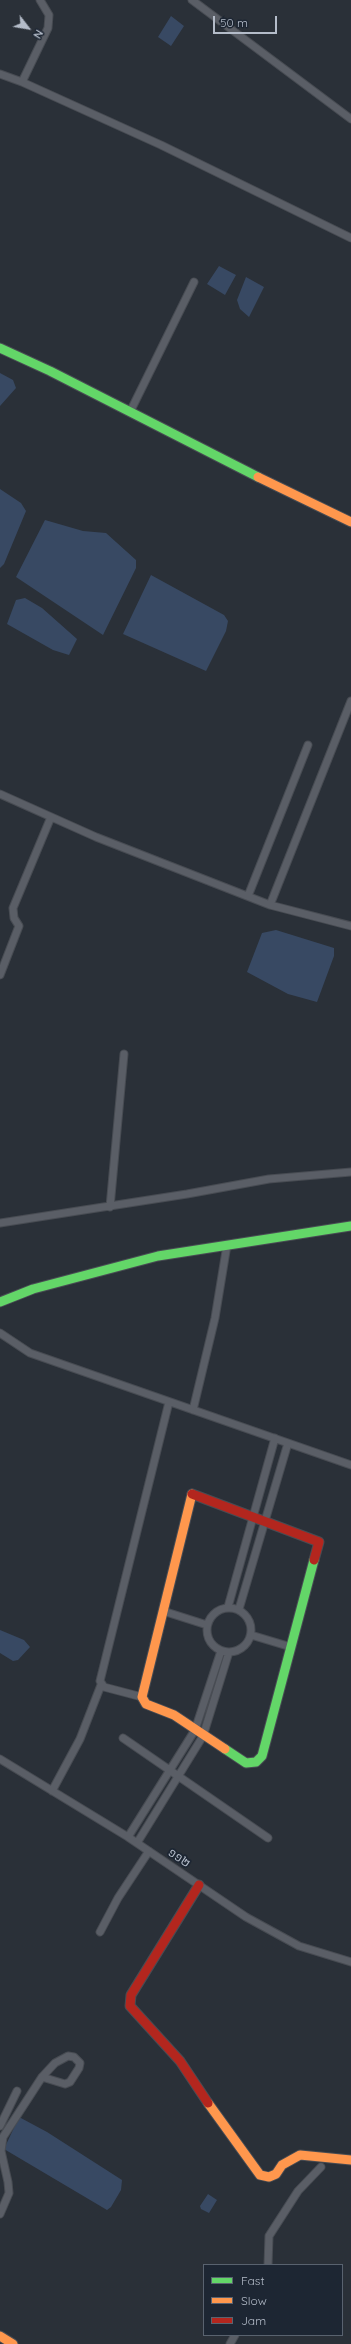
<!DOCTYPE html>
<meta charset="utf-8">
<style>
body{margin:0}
#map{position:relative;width:351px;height:2344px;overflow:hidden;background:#2a3038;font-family:Quicksand,sans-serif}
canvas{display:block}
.legend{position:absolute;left:203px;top:2264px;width:140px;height:72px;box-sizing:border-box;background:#1d2633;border:1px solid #59626f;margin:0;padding:5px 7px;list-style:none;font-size:12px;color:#b4bcc9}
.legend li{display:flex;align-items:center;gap:8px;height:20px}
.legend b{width:20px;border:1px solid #59626f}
.north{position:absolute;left:8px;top:8px;width:40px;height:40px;-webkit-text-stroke:3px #1d2633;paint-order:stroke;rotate:121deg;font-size:11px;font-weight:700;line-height:16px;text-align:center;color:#b4bcc9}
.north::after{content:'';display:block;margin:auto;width:14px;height:18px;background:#b4bcc9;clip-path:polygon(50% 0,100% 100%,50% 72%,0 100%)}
.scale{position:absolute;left:213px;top:16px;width:64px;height:18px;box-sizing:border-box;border:2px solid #b4bcc9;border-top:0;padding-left:5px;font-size:12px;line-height:14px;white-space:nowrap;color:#b4bcc9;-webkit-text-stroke:3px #1d2633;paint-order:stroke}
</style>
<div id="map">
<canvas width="351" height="2344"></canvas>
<ul class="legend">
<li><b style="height:5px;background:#63d668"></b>Fast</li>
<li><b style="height:5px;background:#ff974d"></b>Slow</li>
<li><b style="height:5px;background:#b3261e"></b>Jam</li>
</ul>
<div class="north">N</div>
<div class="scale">50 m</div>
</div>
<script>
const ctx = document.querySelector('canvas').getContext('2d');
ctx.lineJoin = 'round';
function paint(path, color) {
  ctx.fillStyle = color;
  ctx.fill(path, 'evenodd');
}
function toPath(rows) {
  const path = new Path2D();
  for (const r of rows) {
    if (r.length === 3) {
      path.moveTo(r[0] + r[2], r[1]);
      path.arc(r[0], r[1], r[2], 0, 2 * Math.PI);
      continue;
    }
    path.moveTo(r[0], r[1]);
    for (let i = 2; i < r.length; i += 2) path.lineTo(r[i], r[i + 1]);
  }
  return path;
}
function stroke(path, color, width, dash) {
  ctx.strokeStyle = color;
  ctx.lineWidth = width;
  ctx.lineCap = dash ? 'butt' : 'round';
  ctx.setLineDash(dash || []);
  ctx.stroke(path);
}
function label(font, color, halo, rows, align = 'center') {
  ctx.font = font + ' Quicksand,"Noto Sans Khmer",sans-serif';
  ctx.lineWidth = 3.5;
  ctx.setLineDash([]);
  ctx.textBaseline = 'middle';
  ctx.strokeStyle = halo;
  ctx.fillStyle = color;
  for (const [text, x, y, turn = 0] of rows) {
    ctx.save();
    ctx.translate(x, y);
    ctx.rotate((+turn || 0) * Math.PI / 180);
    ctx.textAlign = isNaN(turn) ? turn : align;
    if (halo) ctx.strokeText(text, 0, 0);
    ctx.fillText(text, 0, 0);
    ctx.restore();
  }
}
const water = toPath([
 [171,16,184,26,171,46,158,37],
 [219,266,236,275,225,295,207,284],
 [246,277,264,287,249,317,240,309,237,300],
 [0,373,13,380,16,388,0,406],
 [0,489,21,503,26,511,4,564,0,568],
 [45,520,83,531,106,533,136,560,136,568,103,635,16,577],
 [151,575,224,615,228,621,226,631,206,671,123,634],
 [25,598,42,608,77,639,69,655,53,650,7,624,16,600],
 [276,930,334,948,334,956,317,1002,288,994,247,972,262,933],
 [0,1630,24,1640,30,1647,18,1660,13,1661,0,1653],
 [19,2117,47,2132,122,2180,121,2190,111,2207,107,2210,4,2149],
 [208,2194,217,2200,209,2213,201,2209,200,2206]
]);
const street = toPath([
 [192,0,351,119],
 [0,74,22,82,161,145,351,238],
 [22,82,48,28,49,15,40,0],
 [130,412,194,282],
 [0,794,96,837,270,905,351,926],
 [248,896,308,745],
 [270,905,351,701],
 [0,975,19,926,14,918,13,908,51,817],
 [110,1207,124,1054],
 [0,1223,187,1194,269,1179,351,1172],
 [0,1333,30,1353,351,1465],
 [193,1410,215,1318,227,1245],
 [228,1607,275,1438],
 [229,1630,22],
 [239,1609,288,1443],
 [163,1611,207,1625],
 [251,1635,291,1647],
 [142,1697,104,1687,100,1681,169,1402],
 [123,1738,268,1838],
 [0,1759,128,1837,246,1917,299,1946,351,1962],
 [52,1791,80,1739,101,1685],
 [128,1837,195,1730,221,1651],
 [137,1843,203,1736,229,1652],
 [100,1932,118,1898,149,1851],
 [0,2126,17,2091],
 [0,2214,9,2193,8,2182,1,2151,3,2137,42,2077,55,2063,68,2056,74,2057,80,2063,79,2068,70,2082,65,2084,42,2077],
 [268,2265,269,2236,298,2191,321,2167],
 [230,2344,235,2335]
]);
const fast = toPath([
 [0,348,50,371,258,477],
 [0,1302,33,1289,158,1256,351,1226],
 [225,1749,246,1763,256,1762,262,1756,314,1560]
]);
const slow = toPath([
 [258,477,351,522],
 [192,1494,142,1697,146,1704,174,1715,225,1749],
 [208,2103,260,2175,269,2177,276,2174,282,2165,300,2155,351,2160],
 [0,2336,13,2344]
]);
const jam = toPath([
 [192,1494,319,1542,314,1560],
 [199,1885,131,1995,130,2006,180,2061,208,2103]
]);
const streetNames = [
 ["១១២",179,1858,34]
];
paint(water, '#384963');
stroke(street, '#484c53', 9);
stroke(fast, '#484c53', 11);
stroke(slow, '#484c53', 11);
stroke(jam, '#484c53', 11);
stroke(street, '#5a5e66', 7);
stroke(fast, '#63d668', 9);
stroke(slow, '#ff974d', 9);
stroke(jam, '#b3261e', 9);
label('12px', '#b4bcc9', '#1d2633', streetNames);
</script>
